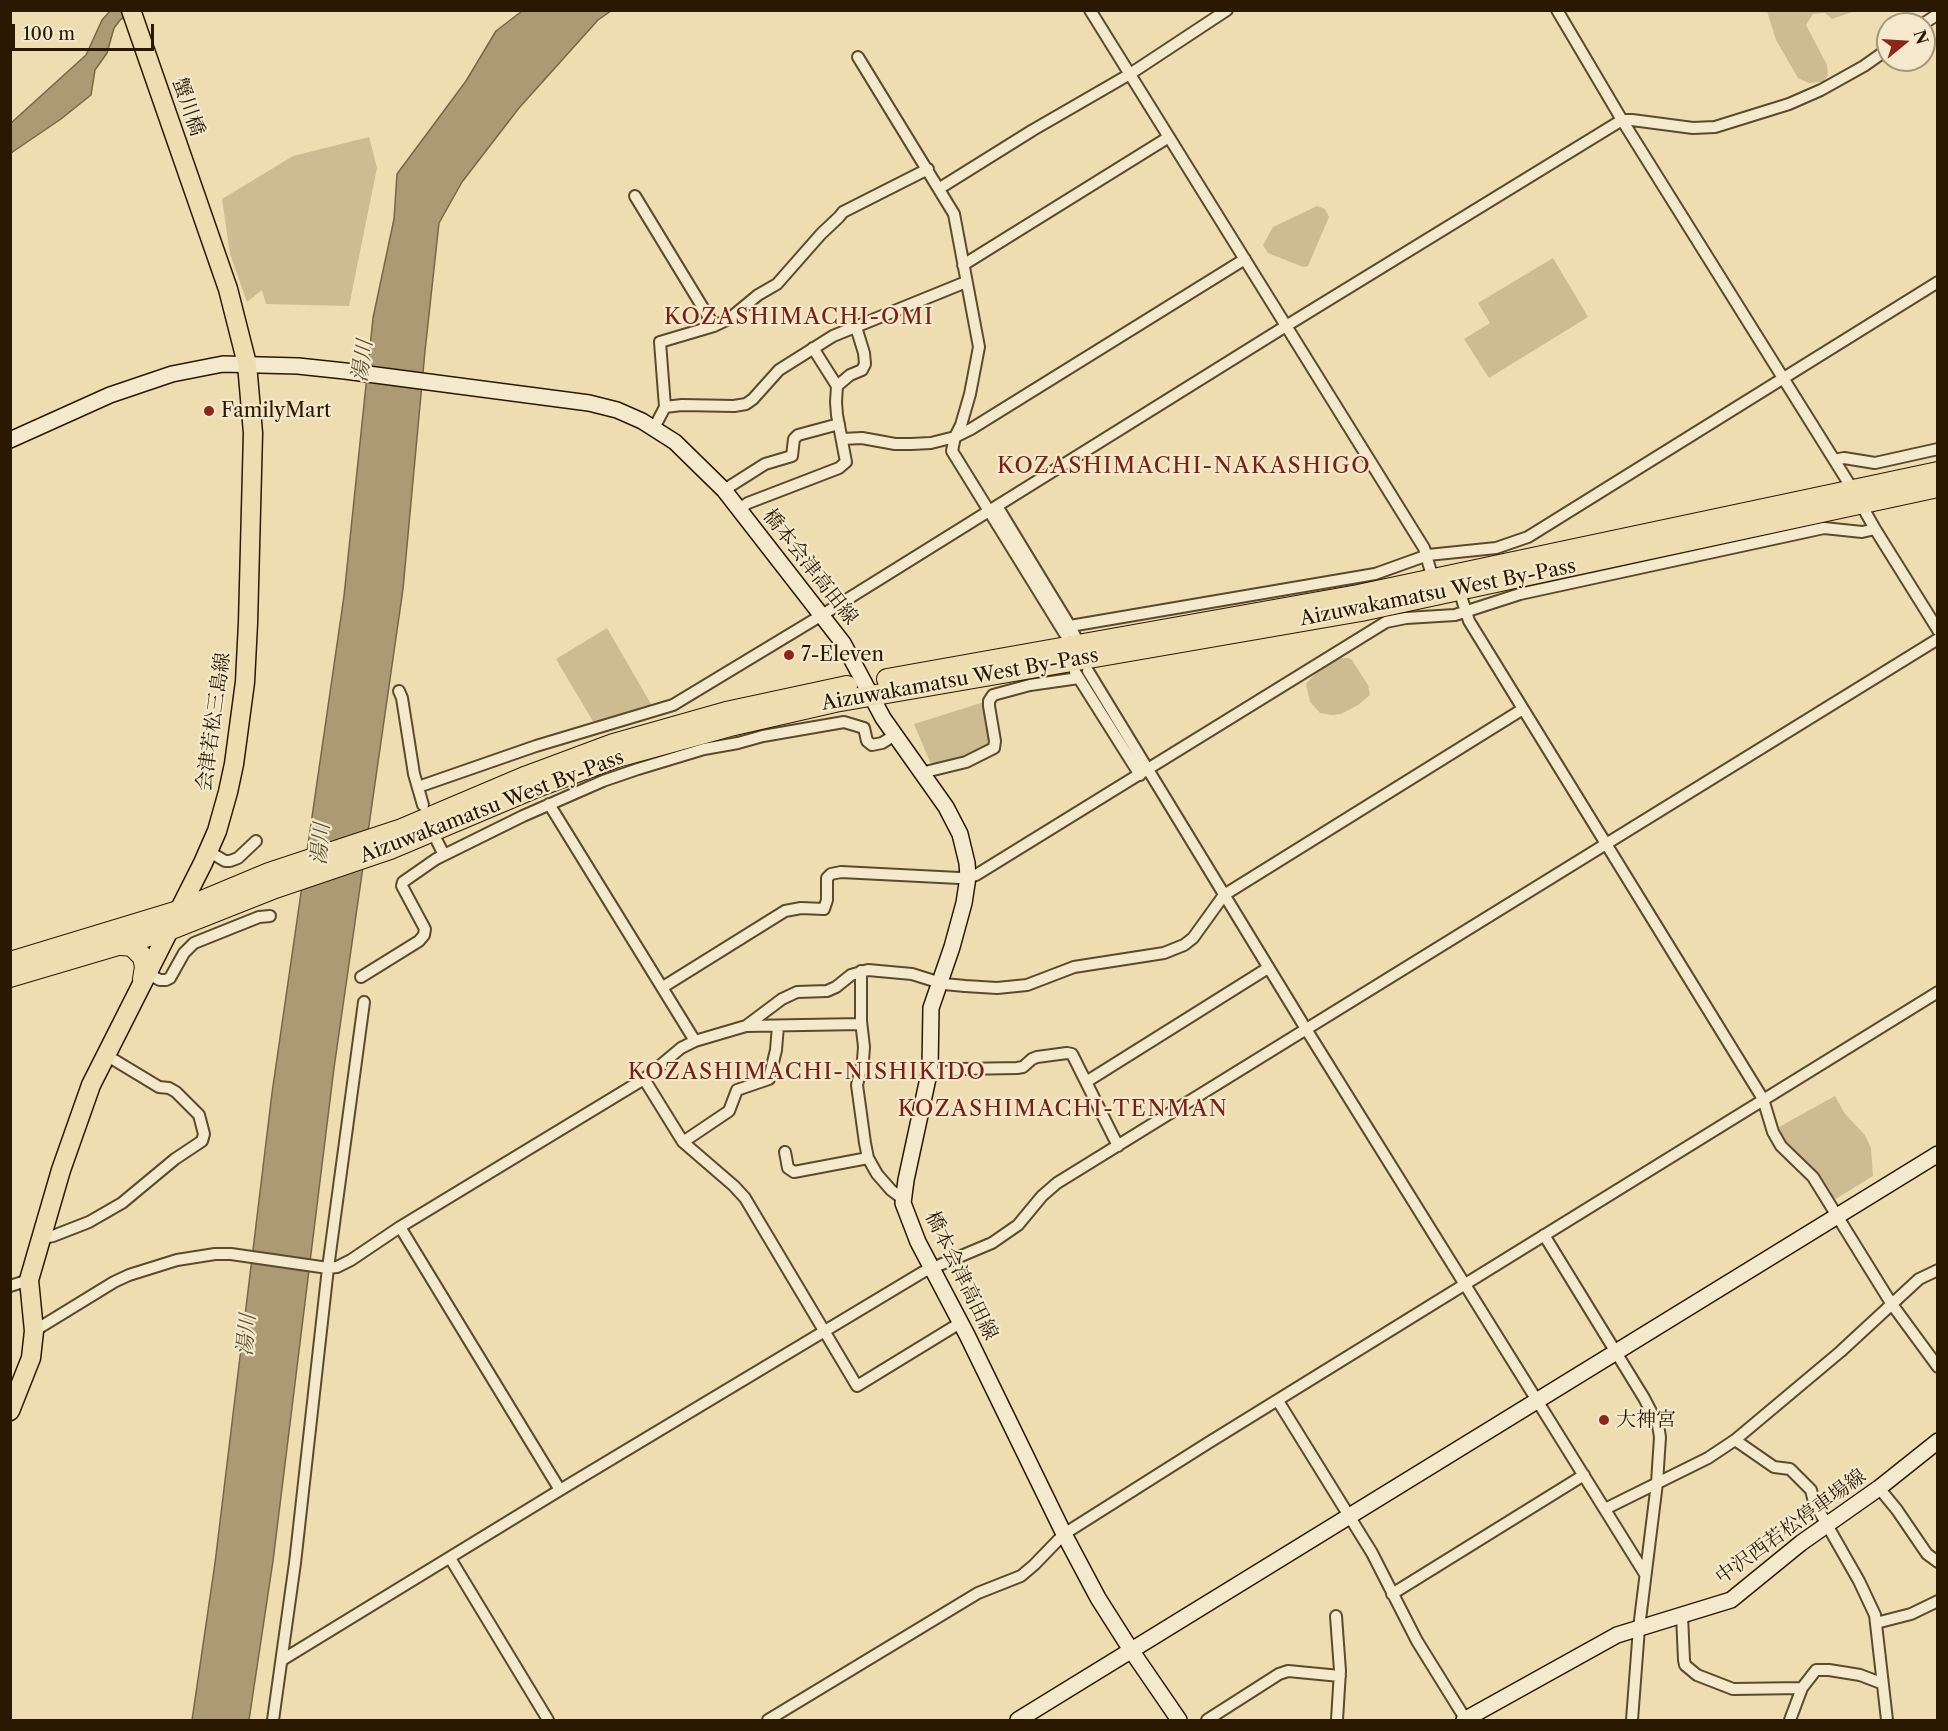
<!DOCTYPE html>
<meta charset="utf-8">
<style>
body{margin:0}
#map{position:relative;width:1948px;height:1731px;overflow:hidden;background:#eeddb0;font-family:"Libre Caslon Text",serif}
canvas{display:block}
.frame{position:absolute;inset:0;border:12px solid #2a1900;pointer-events:none}
.north{position:absolute;left:1876px;top:12px;width:60px;height:60px;box-sizing:border-box;background:#f4e9cc;border:2px solid #a3967a;border-radius:50%;rotate:72deg;font-size:16px;font-weight:700;line-height:24px;text-align:center;color:#2a1900}
.north::after{content:'';display:block;margin:auto;width:21px;height:27px;background:#8f2418;clip-path:polygon(50% 0,100% 100%,50% 72%,0 100%)}
.scale{position:absolute;left:12px;top:24px;width:142px;height:27px;box-sizing:border-box;border:3px solid #2a1900;border-top:0;padding-left:8px;font-size:18px;line-height:21px;white-space:nowrap;color:#2a1900;-webkit-text-stroke:4px #f4e9cc;paint-order:stroke}
</style>
<div id="map">
<canvas width="1948" height="1731"></canvas>
<div class="frame"></div>
<div class="north">N</div>
<div class="scale">100 m</div>
</div>
<script>
const ctx = document.querySelector('canvas').getContext('2d');
ctx.lineJoin = 'round';
function paint(path, color) {
  ctx.fillStyle = color;
  ctx.fill(path, 'evenodd');
}
function toPath(rows) {
  const path = new Path2D();
  for (const r of rows) {
    path.moveTo(r[0], r[1]);
    for (let i = 2; i < r.length; i += 2) path.lineTo(r[i], r[i + 1]);
  }
  return path;
}
function stroke(path, color, width, dash) {
  ctx.strokeStyle = color;
  ctx.lineWidth = width;
  ctx.lineCap = dash ? 'butt' : 'round';
  ctx.setLineDash(dash || []);
  ctx.stroke(path);
}
function label(font, color, halo, rows, align = 'center') {
  ctx.font = font + ' "Libre Caslon Text","Noto Serif JP",serif';
  ctx.lineWidth = 4.5;
  ctx.setLineDash([]);
  ctx.textBaseline = 'middle';
  ctx.strokeStyle = halo;
  ctx.fillStyle = color;
  for (const [text, x, y, turn = 0] of rows) {
    ctx.save();
    ctx.translate(x, y);
    ctx.rotate((+turn || 0) * Math.PI / 180);
    ctx.textAlign = isNaN(turn) ? turn : align;
    if (halo) ctx.strokeText(text, 0, 0);
    ctx.fillText(text, 0, 0);
    ctx.restore();
  }
}
const green = toPath([
 [1767,11,1855,11,1832,19,1825,13,1813,14,1806,25,1827,65,1828,75,1823,82,1809,83,1798,78,1776,40],
 [369,137,377,168,349,306,266,304,262,290,247,302,230,254,222,199,293,156],
 [1317,206,1325,209,1329,217,1308,266,1303,267,1268,253,1263,245,1273,227],
 [1553,258,1588,317,1489,378,1464,339,1490,323,1478,303],
 [607,628,651,704,652,709,612,717,594,723,556,659],
 [1339,658,1349,658,1352,660,1368,685,1370,695,1358,705,1341,714,1332,715,1320,713,1310,702,1306,684,1318,671],
 [984,702,986,702,993,736,988,747,954,764,933,764,930,762,914,724],
 [1835,1096,1845,1114,1865,1135,1871,1148,1873,1176,1834,1200,1814,1172,1782,1139,1779,1127]
]);
const water = toPath([
 [110,11,142,11,121,19,114,28,107,53,95,70,91,95,61,119,11,153,11,123,86,55,102,20,110,11],
 [522,11,611,11,598,20,519,108,462,182,439,223,425,351,403,589,334,1068,273,1561,249,1720,192,1720,215,1563,272,1093,344,596,373,318,394,219,397,174,466,81,496,31,522,11]
]);
const street = toPath([
 [1090,10,1424,548,1433,579],
 [1557,10,1622,120,1853,490,1875,529,1938,630],
 [1923,24,1938,14],
 [858,57,954,214,979,347,970,394,961,425,955,437,952,451,1065,634],
 [940,188,1033,130,1130,74,1227,10],
 [635,196,714,326],
 [963,265,1169,137],
 [837,386,850,375,862,370,865,364,864,353,856,327],
 [665,407,682,405,734,406,746,404,753,399,779,370,833,336,966,282],
 [654,428,665,407,660,342,714,326,729,319,758,295,777,284,821,234,839,217,843,212,928,169],
 [842,439,862,438,895,444,911,444,931,443,955,437,971,429,1245,259],
 [1834,460,1844,458,1875,463,1938,449],
 [724,490,765,464,792,456,794,439,798,435,839,424],
 [997,506,1070,626,1079,644],
 [739,509,748,503,839,468,846,462,837,415,836,402,837,386,813,348],
 [1459,590,1469,621,1763,1099,1773,1132,1781,1146,1813,1177,1891,1303,1938,1367],
 [1070,626,1375,574,1428,555,1496,548,1528,537,1938,282],
 [1088,671,1306,1029,1645,1574],
 [1075,672,1140,775],
 [399,691,402,698,414,774,423,805],
 [921,773,966,762,994,748,995,741,989,706,989,701,993,695,1030,685,1079,678],
 [418,787,536,746,673,705,822,615,1286,326,1622,120,1632,120,1693,128,1715,127,1789,104,1821,90,1864,66,1888,49],
 [549,804,695,1041],
 [437,841,444,855],
 [208,851,225,861,230,861,238,858,256,841],
 [861,971,861,1021,864,1047,863,1060,857,1085,865,1143,868,1158,877,1174,891,1190,903,1199],
 [146,973,160,980,166,980,170,978,184,953,194,943,259,917,270,916],
 [361,977,419,941,424,935,425,929,402,886,403,882,436,859,523,816,603,781,638,769,704,749,738,743,763,736,844,722,864,728,867,741,872,745,882,743,895,735],
 [663,987,785,911,801,908,824,909,827,900,827,878,831,874,841,872,959,878,976,875,1386,622,1406,618,1455,615,1520,594,1824,528,1862,532,1875,529],
 [746,1026,861,1024],
 [929,1076,960,1069,1017,1068,1023,1067,1032,1059,1037,1057,1067,1053,1072,1054,1118,1146],
 [644,1079,683,1142,734,1186,745,1198,857,1386,960,1323],
 [1086,1082,1268,968],
 [683,1142,729,1111,737,1090,769,1079,776,1050,778,1026],
 [785,1152,788,1168,794,1172,868,1158],
 [400,1227,560,1490],
 [1544,1235,1644,1398,1658,1425,1660,1437,1657,1483,1639,1628,1632,1720],
 [39,1239,53,1236,89,1222,122,1203,175,1159,202,1141,204,1134,199,1115,176,1092,169,1088,159,1087,106,1055],
 [10,1286,29,1280],
 [34,1331,114,1282,129,1275,177,1260,215,1254,231,1254,328,1268,337,1267,351,1260,400,1227,644,1079,681,1048,695,1041,746,1026,782,999,797,992,827,991,836,987,851,975,868,970,912,974,944,984,965,986,997,988,1027,985,1074,967,1164,953,1184,945,1193,938,1224,895,1523,709],
 [1278,1401,1372,1553,1417,1641,1466,1720],
 [1735,1440,1774,1467,1790,1469,1811,1490,1814,1502,1859,1581,1875,1615,1887,1720],
 [1879,1488,1897,1510,1927,1554,1938,1562],
 [1605,1509,1708,1458,1735,1440,1840,1352,1919,1279,1938,1270],
 [450,1558,548,1720],
 [1392,1594,1584,1475],
 [1682,1615,1684,1660,1685,1665,1697,1675,1733,1689,1802,1688],
 [1336,1616,1340,1671,1337,1720],
 [1876,1623,1911,1614,1938,1601],
 [282,1660,560,1490,923,1272,992,1243,1018,1225,1042,1196,1057,1183,1938,639],
 [273,1720,295,1563,328,1268,364,1002],
 [768,1720,978,1593,1021,1576,1034,1565,1064,1534,1208,1443,1938,992],
 [1207,1720,1279,1674,1288,1671,1340,1676],
 [1790,1720,1802,1688,1816,1670,1829,1670,1860,1675,1881,1683]
]);
const secondary = toPath([
 [10,440,110,395,172,374,223,364,298,366,345,371,589,403,617,410,642,421,675,442,724,490,843,643,883,718,946,807,960,834,967,863,968,877,964,903,952,947,931,1008,930,1069,906,1180,903,1203,918,1242,967,1335,1064,1534,1098,1598,1131,1650,1179,1720],
 [1018,1720,1938,1154],
 [1464,1720,1617,1635,1731,1600,1801,1543,1879,1488,1938,1441]
]);
const primary = toPath([
 [10,1411,31,1358,34,1331,29,1280,61,1170,91,1085,203,863,217,831,228,792,234,764,245,682,248,623,253,433,247,364,228,289,131,10]
]);
const highway = toPath([
 [887,679,1358,595,1938,472],
 [122,945,132,946,143,957,145,967,143,979],
 [10,962,178,911,269,873,402,829,527,776,613,744,726,712,847,686],
 [10,977,169,930,275,888,390,849,532,789,617,757,730,726,835,702,1361,611,1938,487]
]);
const markers = [
 [209,411,6,"#8f2418"],
 [789,655,6,"#8f2418"],
 [1604,1420,6,"#8f2418"]
];
const streetNames = [
 ["蟹川橋",188,107,71],
 ["橋本会津高田線",810,567,52],
 ["Aizuwakamatsu West By-Pass",1438,593,-11],
 ["Aizuwakamatsu West By-Pass",960,680,-10],
 ["会津若松三島線",214,722,-82],
 ["Aizuwakamatsu West By-Pass",492,807,-21],
 ["橋本会津高田線",961,1276,64],
 ["中沢西若松停車場線",1791,1527,-36]
];
const poiNames = [
 ["FamilyMart",221,411],
 ["7-Eleven",801,655],
 ["大神宮",1616,1420]
];
const waterNames = [
 ["湯川",363,361,-82],
 ["湯川",321,844,-85],
 ["湯川",247,1335,-85]
];
const quarterNames = [
 ["KOZASHIMACHI-OMI",799,318],
 ["KOZASHIMACHI-NAKASHIGO",1184,467],
 ["KOZASHIMACHI-NISHIKIDO",807,1073],
 ["KOZASHIMACHI-TENMAN",1063,1110]
];
paint(green, '#cdbc92');
paint(water, '#ab9a74');
stroke(water, '#776646', 1.5);
stroke(street, '#5b4a2c', 14);
stroke(secondary, '#2a1900', 18);
stroke(primary, '#2a1900', 21);
stroke(highway, '#2a1900', 22);
stroke(street, '#f4e9cc', 10);
stroke(secondary, '#f4e9cc', 15);
stroke(primary, '#eeddb0', 18);
stroke(highway, '#eeddb0', 20);
for (const [x, y, r, color] of markers) {
  const dot = new Path2D();
  dot.arc(x, y, r, 0, 2 * Math.PI);
  ctx.fillStyle = color;
  ctx.fill(dot);
  stroke(dot, '#f4e9cc', 2);
}
label('20px', '#2a1900', '#f4e9cc', streetNames);
label('20px', '#2a1900', '#f4e9cc', poiNames, 'left');
label('italic 21px', '#5e4d2e', '#f4e9cc', waterNames);
ctx.letterSpacing = '1.5px';
label('22px', '#7a1f14', '#f4e9cc', quarterNames);
ctx.letterSpacing = '0px';
</script>
